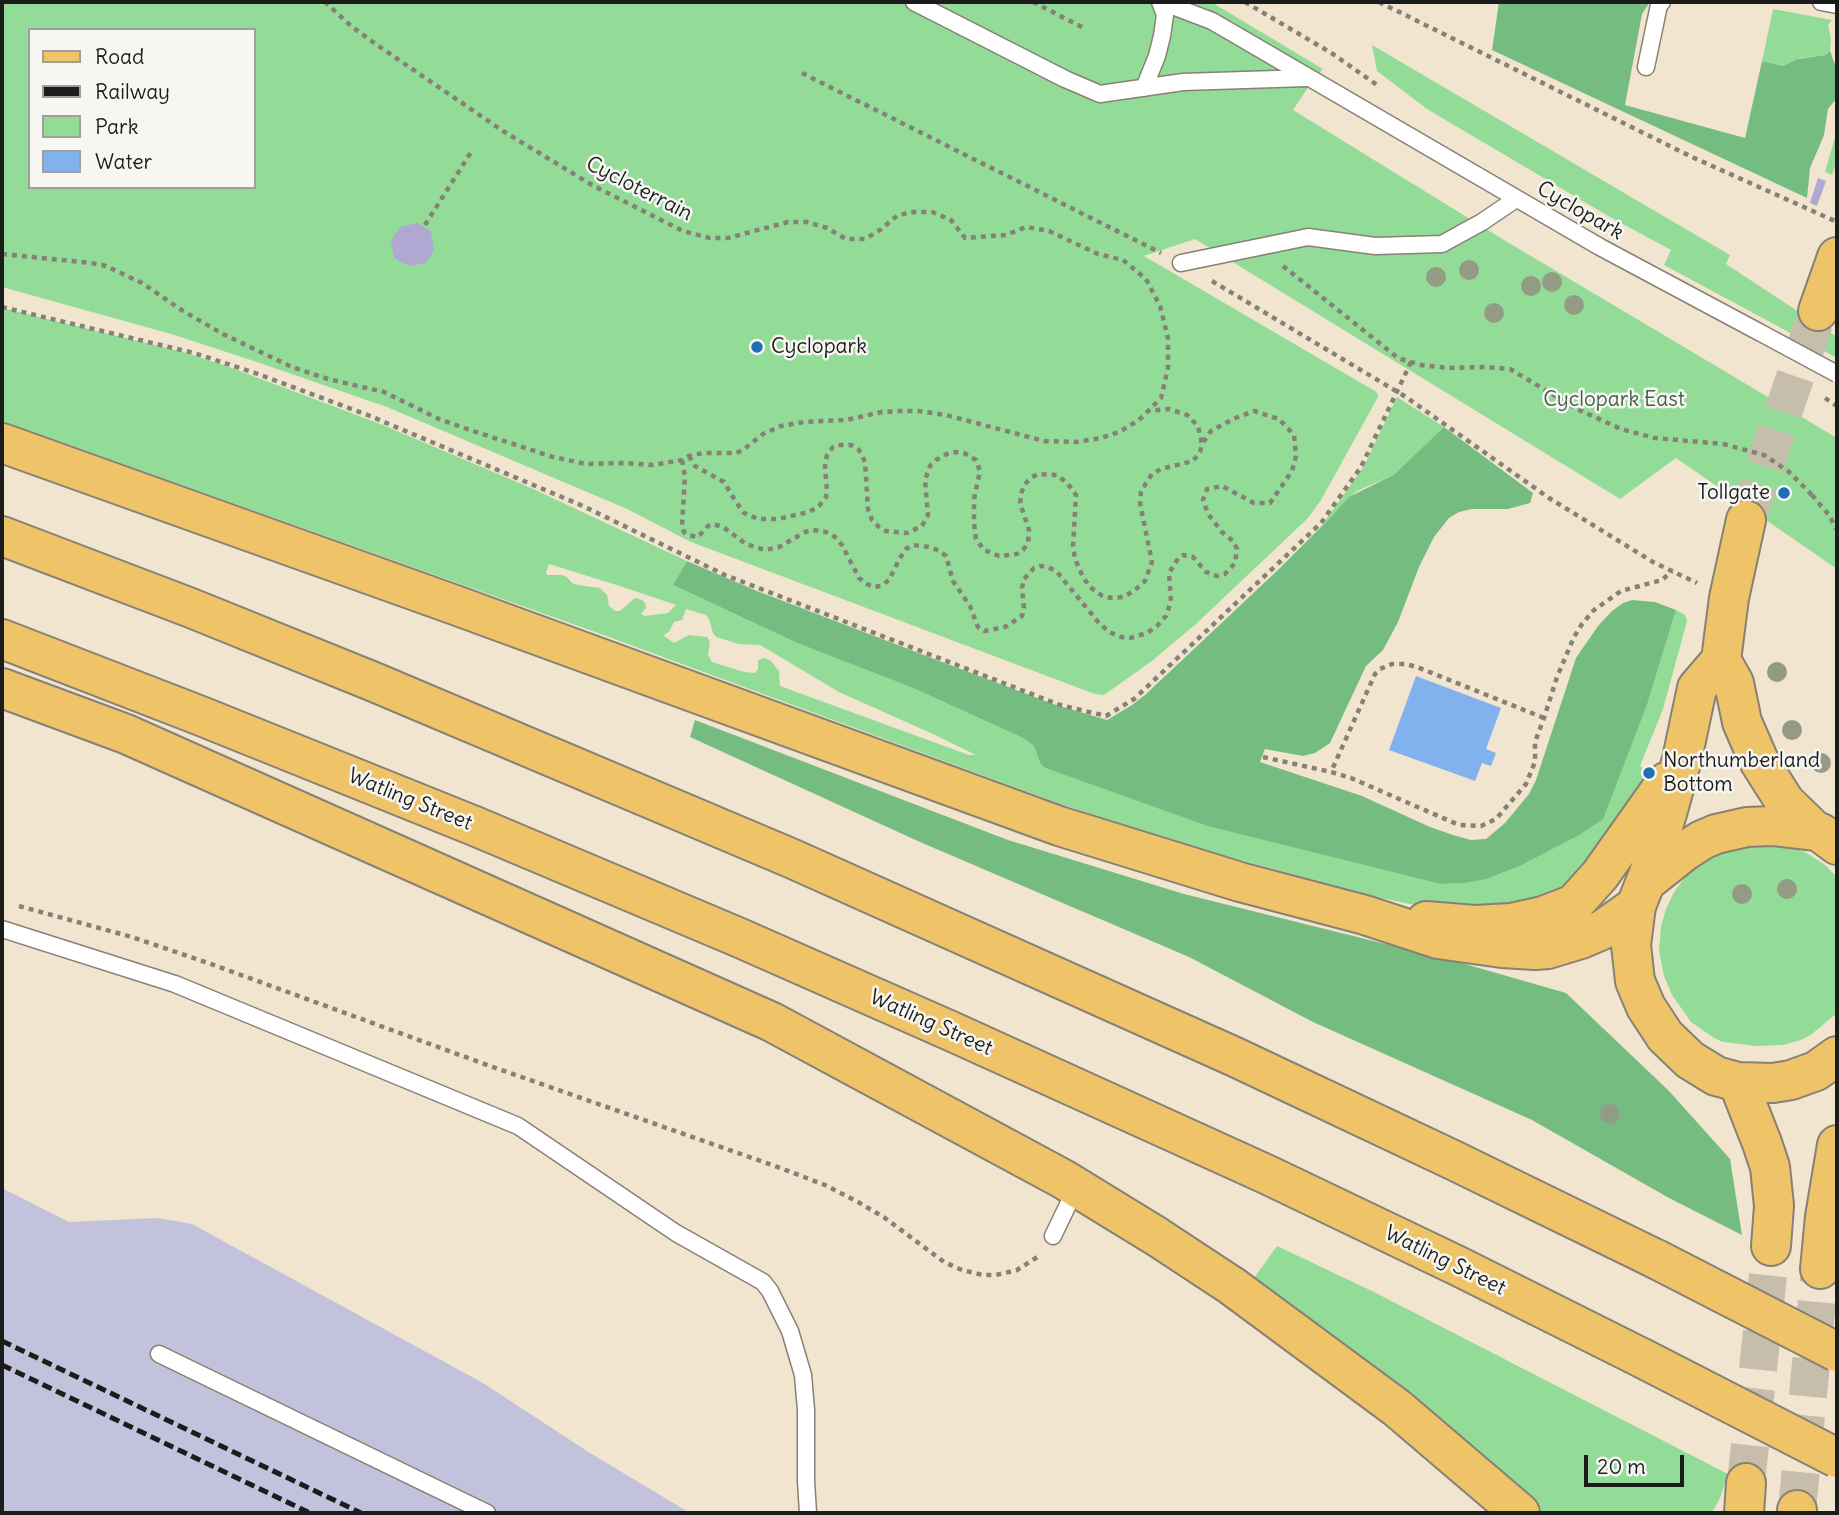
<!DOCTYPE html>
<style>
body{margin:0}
#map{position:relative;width:1839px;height:1515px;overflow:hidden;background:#f2e5cf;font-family:Delius,sans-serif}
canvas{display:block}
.frame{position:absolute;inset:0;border:4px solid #1c1c1c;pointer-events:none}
.legend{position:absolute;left:28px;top:28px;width:228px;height:161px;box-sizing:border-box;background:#f6f6f2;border:2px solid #9f9f9c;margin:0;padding:9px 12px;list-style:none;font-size:21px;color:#1c1c1c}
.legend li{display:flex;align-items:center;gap:14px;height:35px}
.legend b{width:35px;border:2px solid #9f9f9c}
.scale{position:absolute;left:1584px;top:1455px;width:100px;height:32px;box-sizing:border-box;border:4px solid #1c1c1c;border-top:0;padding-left:9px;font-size:21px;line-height:24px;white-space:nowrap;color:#1c1c1c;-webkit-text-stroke:5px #f6f6f2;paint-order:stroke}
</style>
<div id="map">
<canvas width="1839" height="1515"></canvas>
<div class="frame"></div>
<ul class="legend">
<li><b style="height:9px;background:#efc469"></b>Road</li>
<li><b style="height:9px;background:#1c1c1c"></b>Railway</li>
<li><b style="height:19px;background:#92dc98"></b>Park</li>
<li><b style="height:19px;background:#82b2ee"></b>Water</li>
</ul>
<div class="scale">20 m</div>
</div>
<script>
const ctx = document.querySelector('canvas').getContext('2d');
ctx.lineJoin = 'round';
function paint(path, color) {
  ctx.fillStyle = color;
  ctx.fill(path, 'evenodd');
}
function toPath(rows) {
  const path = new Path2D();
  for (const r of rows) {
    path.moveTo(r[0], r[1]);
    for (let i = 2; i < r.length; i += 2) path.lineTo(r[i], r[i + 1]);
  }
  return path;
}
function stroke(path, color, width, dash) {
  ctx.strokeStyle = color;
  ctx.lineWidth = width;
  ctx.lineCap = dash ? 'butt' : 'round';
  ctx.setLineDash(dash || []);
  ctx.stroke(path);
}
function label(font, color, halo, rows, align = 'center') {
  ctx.font = font + ' Delius,sans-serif';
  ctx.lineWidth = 5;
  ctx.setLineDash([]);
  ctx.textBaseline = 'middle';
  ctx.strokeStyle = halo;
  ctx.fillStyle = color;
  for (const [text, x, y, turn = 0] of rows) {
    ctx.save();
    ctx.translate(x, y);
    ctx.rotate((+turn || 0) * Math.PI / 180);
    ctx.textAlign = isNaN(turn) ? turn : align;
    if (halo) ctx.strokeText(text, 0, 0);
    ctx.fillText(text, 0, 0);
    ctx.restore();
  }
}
const industrial = toPath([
 [2,1188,69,1222,158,1218,192,1224,483,1383,590,1453,690,1513,2,1513]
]);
const green = toPath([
 [2,2,1211,2,1323,69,1313,80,1293,110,1504,240,1837,438,1837,569,1676,458,1620,499,1195,239,1144,256,1375,391,1378,394,1378,397,1321,500,1308,518,1197,623,1152,661,1104,695,1095,694,691,542,627,509,387,407,254,361,171,334,2,287],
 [30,30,254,30,254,187,30,187],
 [1773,9,1832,20,1828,25,1831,39,1830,51,1828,55,1799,58,1783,66,1762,61],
 [1372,45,1730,255,1726,264,1837,337,1837,358,1664,265,1671,250,1608,216,1427,109,1377,71],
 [1837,130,1837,160,1832,175,1825,172],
 [2,308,183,352,224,365,383,425,531,488,687,561,673,585,797,643,913,688,1023,738,1034,746,1040,763,1045,768,1207,826,1440,884,1465,883,1499,874,1520,866,1578,835,1602,819,1647,705,1676,610,1685,615,1687,621,1663,709,1640,766,1649,771,1623,820,1558,897,1463,913,1415,905,1376,897,1222,855,1128,827,1055,802,598,633,2,421],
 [549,564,623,587,676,605,668,613,645,616,641,614,646,608,645,603,642,600,635,598,620,611,615,611,609,606,607,595,600,588,578,585,572,583,567,577,562,575,547,575,546,572],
 [686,609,706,615,709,619,713,633,716,637,739,644,760,645,839,692,935,735,976,755,969,755,780,686,779,671,771,661,765,658,758,660,758,669,755,673,744,672,712,662,708,655,710,642,707,637,689,635,674,643,664,636,665,634,669,632,674,622,682,620],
 [1397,397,1444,427,1401,470,1395,474,1357,491,1320,528,1364,466],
 [1761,843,1787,846,1805,852,1824,864,1837,877,1837,1013,1812,1034,1801,1040,1783,1045,1756,1046,1723,1042,1714,1038,1691,1022,1672,995,1664,976,1659,951,1661,926,1666,909,1674,892,1685,877,1703,862,1727,849],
 [1277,1246,1372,1291,1728,1474,1720,1498,1712,1513,1533,1513,1249,1285]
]);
const forest = toPath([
 [1499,2,1650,2,1642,14,1625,105,1745,138,1762,61,1783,66,1797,59,1826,55,1830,51,1837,70,1837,98,1828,109,1824,135,1810,168,1807,198,1492,50],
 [1444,427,1533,493,1530,503,1508,509,1472,509,1459,512,1449,518,1434,537,1419,567,1398,622,1383,650,1366,666,1330,743,1315,753,1303,756,1265,749,1260,762,1362,796,1430,827,1453,835,1471,840,1486,839,1505,823,1529,794,1536,780,1576,658,1598,626,1612,611,1623,603,1632,600,1655,602,1676,610,1647,705,1603,819,1579,835,1520,866,1486,879,1465,883,1440,884,1207,826,1045,768,1040,763,1034,746,1023,738,913,688,797,643,673,585,687,561,757,591,929,657,1053,704,1107,720,1132,705,1145,695,1280,568,1331,517,1349,497,1395,474],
 [695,720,1008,840,1184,894,1458,962,1566,993,1669,1091,1730,1159,1742,1235,1669,1198,1532,1120,1313,1022,1189,957,920,842,690,737]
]);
const water = toPath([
 [1416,676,1501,708,1486,749,1496,753,1491,766,1482,763,1475,781,1389,750]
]);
const building = toPath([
 [1818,178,1826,181,1817,206,1810,203],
 [418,223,431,232,434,250,426,263,409,266,394,258,391,241,400,227]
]);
const primaryTunnel = toPath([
 [1746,520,1818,311],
 [1746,1483,1771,1246],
 [1797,1510,1820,1269]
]);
const path = toPath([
 [1033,2,1084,28],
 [1245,2,1333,54,1377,85],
 [1379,2,1692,157,1835,221],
 [802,73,1161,253],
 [425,225,473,149],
 [2,254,91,263,106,266,142,283,183,311,223,334,292,367,328,379,384,392,439,419,467,429,553,457,586,464,624,463,653,465,682,460,689,456,703,453,736,453,743,450,763,434,781,426,804,422,846,420,882,412,900,411,918,411,946,415,1044,441,1076,442,1101,438,1119,432,1139,420,1161,398,1168,368,1168,338,1160,306,1146,279,1123,260,1098,254,1049,231,1026,227,1006,235,965,238,951,220,932,212,914,212,898,215,880,230,865,239,846,239,827,228,807,222,788,222,728,238,710,238,683,231,592,185,503,131,377,45,351,26,325,2],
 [1283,266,1398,358,1421,365,1448,368,1486,367,1510,369,1577,409,1621,429,1655,438,1723,444],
 [1212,281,1406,397,1549,498,1653,562,1697,583],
 [2,307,194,353,255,373,370,416,583,506,725,575,1060,705,1106,716,1134,699,1321,523,1361,467,1411,362],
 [689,456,695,466,724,482,736,502,744,513,758,519,778,519,809,512,819,506,826,497,827,491,825,466,827,455,833,447,838,445,851,445,859,450,865,462,868,509,872,520,879,527,886,531,907,533,922,526,928,515,925,480,930,466,936,460,947,454,955,452,964,453,976,460,980,471,974,499,974,523,976,539,984,550,999,556,1017,554,1023,550,1028,543,1029,530,1020,503,1022,491,1026,483,1032,477,1039,474,1057,475,1068,484,1076,495,1073,546,1075,559,1083,577,1090,587,1101,595,1111,598,1123,597,1134,591,1145,581,1152,562,1140,503,1141,492,1146,483,1152,474,1161,469,1193,461,1200,452,1202,444,1198,426,1187,415,1169,409,1148,411],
 [682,460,685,476,682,525,684,532,688,535,698,537,708,526,713,524,723,527,746,544,765,550,779,547,805,532,813,530,826,532,835,537,842,545,859,578,867,584,874,587,881,586,889,580,900,558,906,549,913,545,929,547,940,551,946,556,953,581,970,606,977,625,979,628,985,631,1005,627,1022,616,1024,608,1022,588,1024,579,1034,568,1040,566,1048,567,1057,572,1099,623,1109,632,1121,637,1130,638,1147,633,1157,626,1166,616,1171,601,1169,573,1179,557,1183,555,1193,557,1206,572,1217,576,1225,574,1235,563,1237,549,1233,541,1222,532,1208,514,1203,500,1207,489,1222,486,1254,503,1270,503,1292,471,1296,456,1294,435,1279,419,1254,411,1233,419,1211,431,1202,444],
 [1812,495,1829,515,1837,530],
 [1544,718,1417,667,1405,664,1392,664,1380,669,1375,674,1331,772,1351,778,1459,825,1481,826,1496,819,1526,784,1535,762,1535,742,1544,718,1557,677,1574,637,1582,624,1594,610,1621,591,1662,580,1672,571],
 [1263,757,1331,772],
 [19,906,132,937,211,964,490,1066,775,1166,825,1185,858,1202,885,1218,944,1262,962,1270,983,1275,996,1275,1017,1270,1039,1256]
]);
const service = toPath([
 [914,2,1065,79,1100,94,1183,82,1307,78],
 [1162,2,1212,21,1600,247,1759,332],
 [1821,2,1837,5],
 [1646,67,1659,5,1662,2],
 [1144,88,1157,56,1162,36,1165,15,1160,2],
 [1181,263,1308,237,1375,246,1442,244,1482,222,1516,199],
 [2,929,175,984,518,1126,676,1233,763,1282,770,1291,790,1331,803,1375,806,1410,806,1481,808,1513],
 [1053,1236,1076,1188],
 [159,1354,487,1513]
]);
const primary = toPath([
 [1818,311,1837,257],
 [1746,520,1729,598,1721,660,1697,688,1682,759,1668,810,1649,873,1636,906,1631,945,1635,981,1646,1007,1665,1036,1690,1060,1716,1076,1738,1082,1773,1083,1791,1080,1816,1071,1837,1056],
 [1721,660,1734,683,1742,722,1759,761,1785,802,1815,831],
 [1646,882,1685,851,1702,840,1716,834,1747,827,1772,826,1815,831,1821,833,1837,845],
 [1426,921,1475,925,1511,923,1543,916,1574,904,1600,875,1666,782],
 [1738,1082,1762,1143,1770,1167,1774,1206,1771,1246],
 [1820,1269,1825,1217,1837,1145],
 [1744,1513,1746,1483],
 [1797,1513,1797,1510]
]);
const trunk = toPath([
 [2,443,455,605,1059,826,1240,882,1365,915,1438,939,1502,948,1535,950,1548,949,1581,939,1602,930,1636,906],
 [2,536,191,608,374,682,793,859,1235,1057,1453,1160,1656,1259],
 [2,639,201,716,477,827,740,938,953,1032,1268,1175,1458,1266,1642,1358],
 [2,688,126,734,772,1022,1063,1179,1156,1236,1232,1286,1397,1408,1520,1513]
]);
const rail = toPath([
 [2,1341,361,1513],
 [2,1365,310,1513]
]);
const pathBridge = toPath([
 [1825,398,1837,406],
 [1723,444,1764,455,1788,471,1812,495]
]);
const serviceBridge = toPath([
 [1759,332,1837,374]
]);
const trunkBridge = toPath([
 [1656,1259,1837,1352],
 [1642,1358,1837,1458]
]);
const trees = [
 [1469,270],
 [1436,277],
 [1552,282],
 [1531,286],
 [1574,305],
 [1494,313],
 [1777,672],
 [1792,730],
 [1821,763],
 [1787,889],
 [1742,894],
 [1610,1114]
];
const markers = [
 [757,347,7,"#1f6fb2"],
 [1784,493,7,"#1f6fb2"],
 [1649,773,7,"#1f6fb2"]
];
const streetNames = [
 ["Cycloterrain",639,189,27],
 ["Cyclopark",1580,211,30],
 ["Watling Street",410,800,22],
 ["Watling Street",931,1023,24],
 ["Watling Street",1445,1261,26]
];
const poiNames = [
 ["Cyclopark",771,347],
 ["Tollgate",1770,493,"right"],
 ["Northumberland",1663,761],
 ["Bottom",1663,785]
];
const parkNames = [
 ["Cyclopark East",1614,400]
];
paint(industrial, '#c2c2dc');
paint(green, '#92dc98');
paint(forest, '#75bc80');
paint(water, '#82b2ee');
paint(building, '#aea8d2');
stroke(primaryTunnel, '#c7bdab', 38, [38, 19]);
stroke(service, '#878076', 19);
stroke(primary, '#878076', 42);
stroke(trunk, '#878076', 42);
stroke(path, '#878076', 4.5, [5, 5]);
stroke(service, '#fff', 16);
stroke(primary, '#efc469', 38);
stroke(trunk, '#efc469', 38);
stroke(rail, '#1c1c1c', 5, [10, 5]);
stroke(serviceBridge, '#878076', 19, []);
stroke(trunkBridge, '#878076', 42, []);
stroke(pathBridge, '#878076', 4.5, [5, 5]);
stroke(serviceBridge, '#fff', 16);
stroke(trunkBridge, '#efc469', 38);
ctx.fillStyle = '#939b84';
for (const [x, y] of trees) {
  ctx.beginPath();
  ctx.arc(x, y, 10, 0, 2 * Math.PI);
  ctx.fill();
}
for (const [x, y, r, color] of markers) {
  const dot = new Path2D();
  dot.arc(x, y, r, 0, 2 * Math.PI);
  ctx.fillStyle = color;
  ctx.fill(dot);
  stroke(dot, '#f6f6f2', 2.5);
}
label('21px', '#1c1c1c', '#f6f6f2', streetNames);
label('21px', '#1c1c1c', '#f6f6f2', poiNames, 'left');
label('21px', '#455f47', '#f6f6f2', parkNames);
</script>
